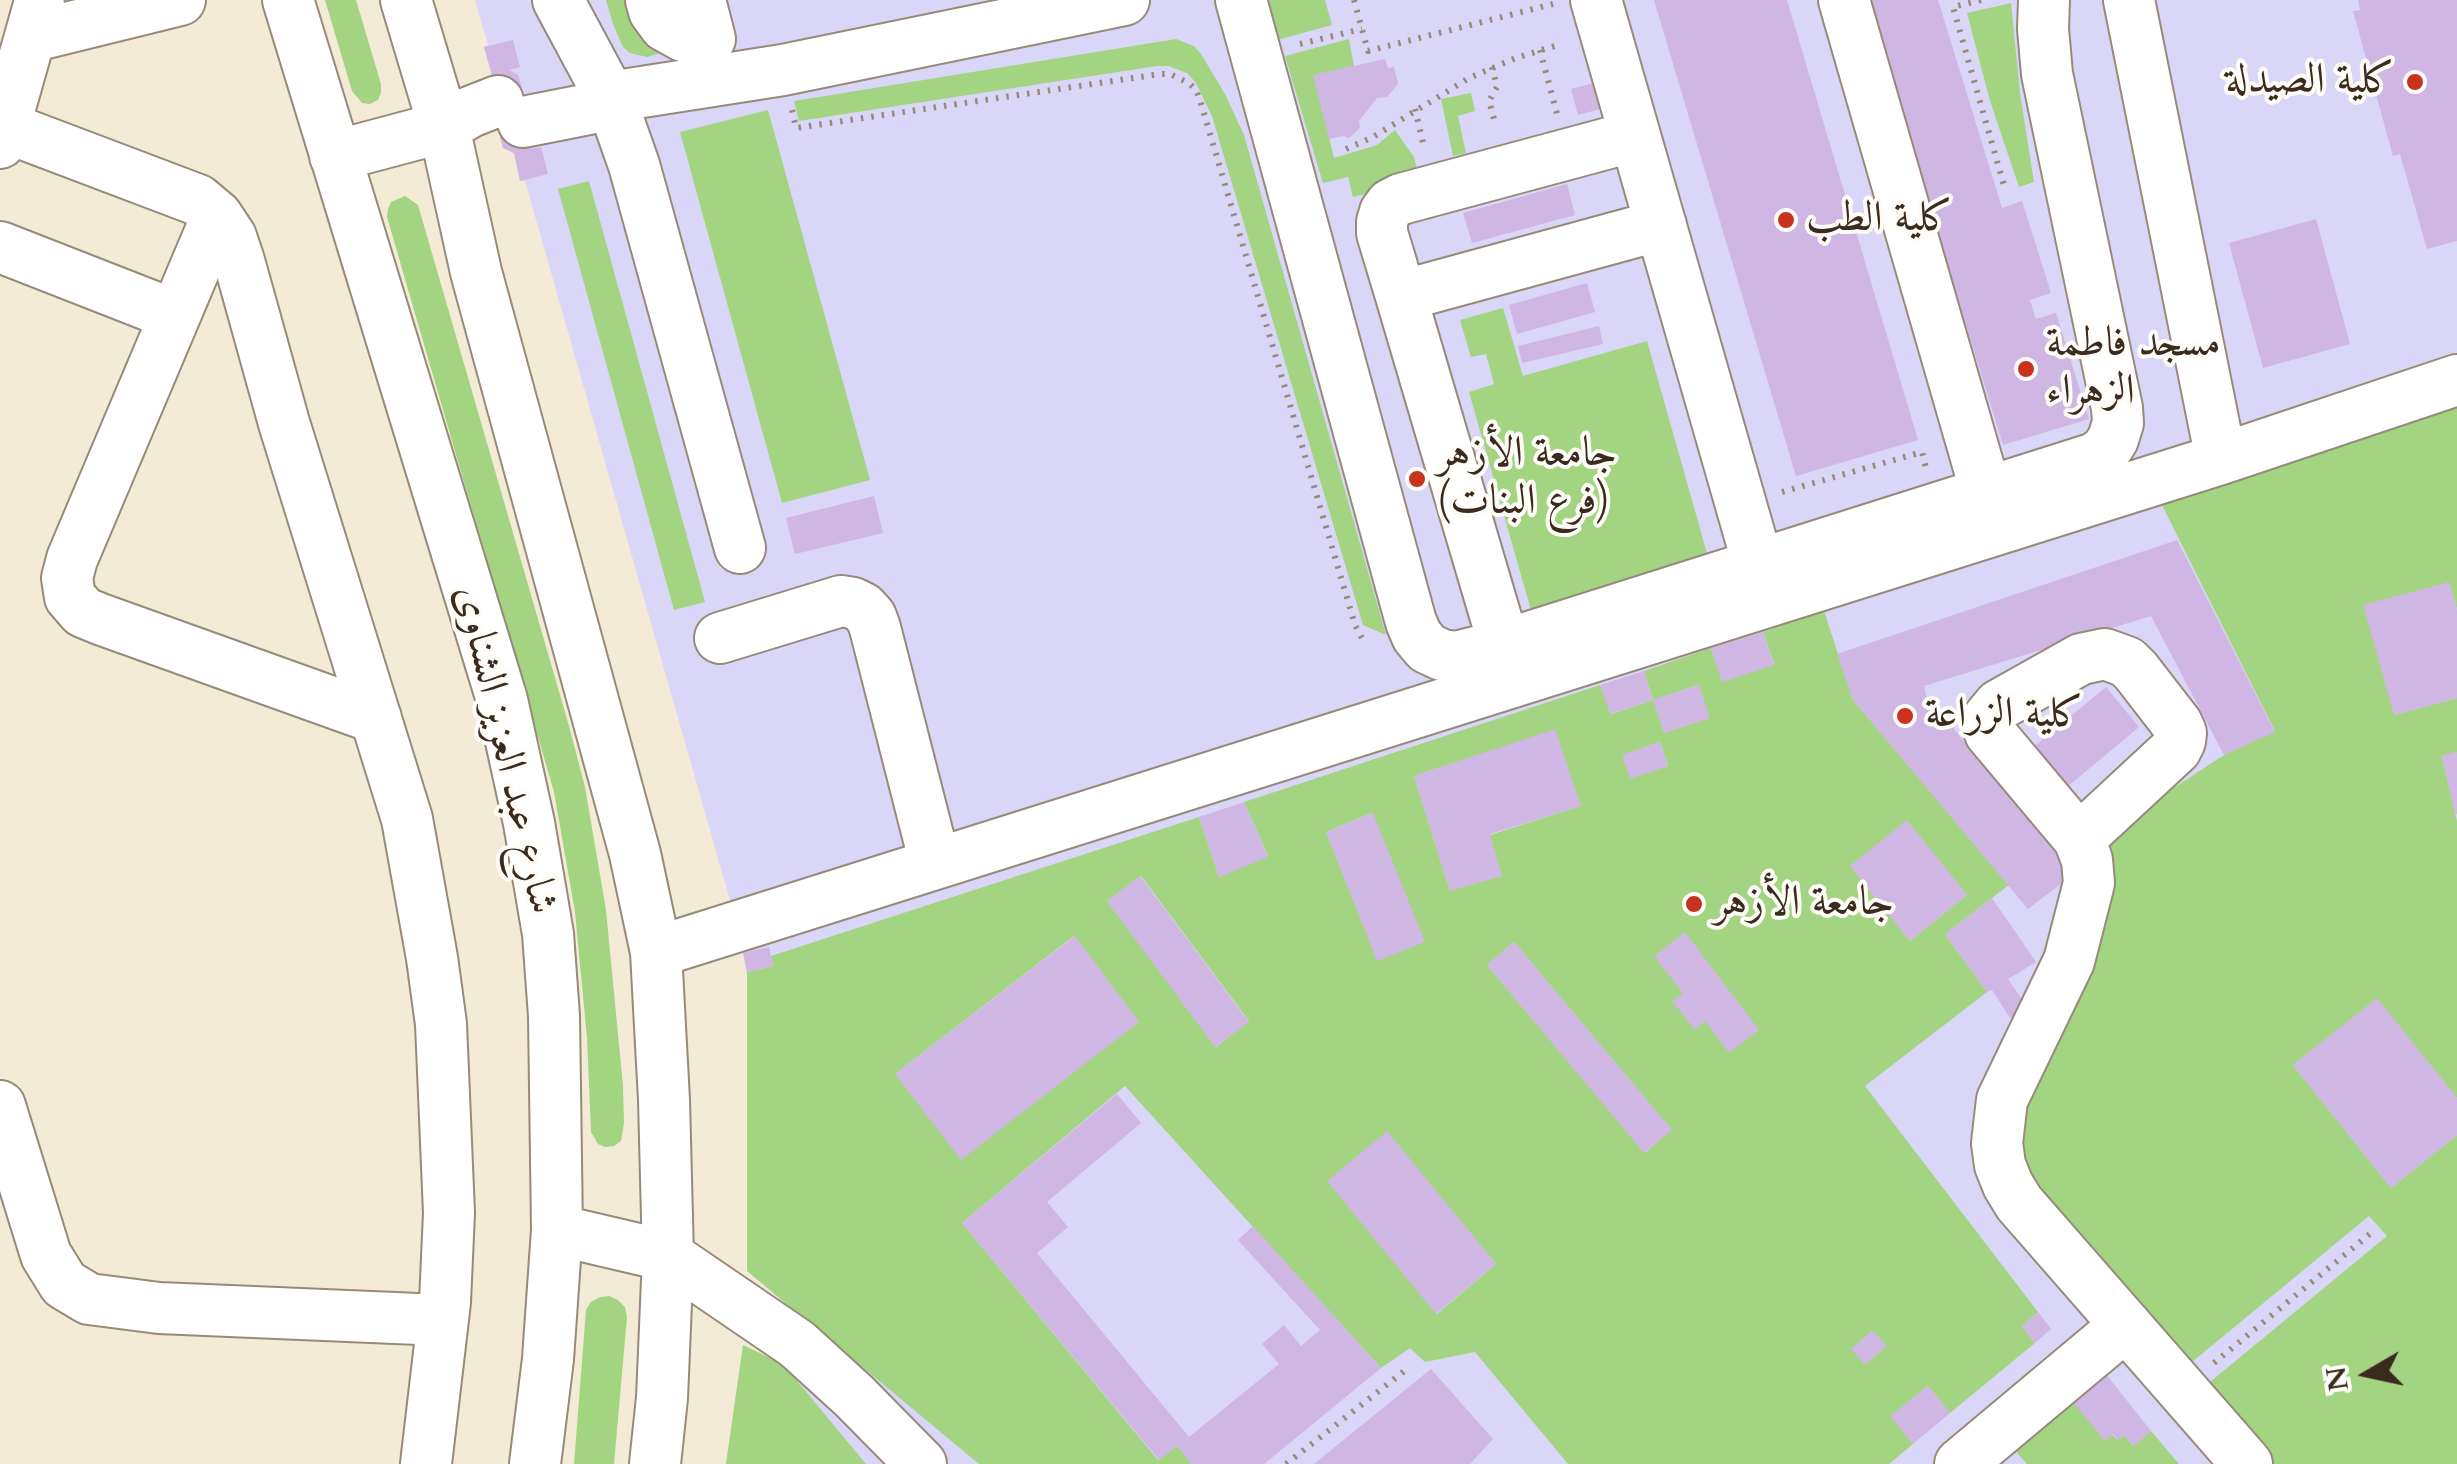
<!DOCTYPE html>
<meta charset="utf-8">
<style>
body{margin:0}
#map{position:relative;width:2457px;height:1464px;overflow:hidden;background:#f3ebd5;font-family:Cardo,serif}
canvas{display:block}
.north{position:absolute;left:2317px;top:1324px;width:100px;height:100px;-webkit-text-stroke:8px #fdfcf7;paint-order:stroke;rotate:261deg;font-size:28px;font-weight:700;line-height:40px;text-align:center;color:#3b2a1e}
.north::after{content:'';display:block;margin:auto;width:35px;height:45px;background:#3b2a1e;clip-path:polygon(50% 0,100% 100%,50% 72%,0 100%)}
</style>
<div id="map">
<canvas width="2457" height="1464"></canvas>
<div class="north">N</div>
</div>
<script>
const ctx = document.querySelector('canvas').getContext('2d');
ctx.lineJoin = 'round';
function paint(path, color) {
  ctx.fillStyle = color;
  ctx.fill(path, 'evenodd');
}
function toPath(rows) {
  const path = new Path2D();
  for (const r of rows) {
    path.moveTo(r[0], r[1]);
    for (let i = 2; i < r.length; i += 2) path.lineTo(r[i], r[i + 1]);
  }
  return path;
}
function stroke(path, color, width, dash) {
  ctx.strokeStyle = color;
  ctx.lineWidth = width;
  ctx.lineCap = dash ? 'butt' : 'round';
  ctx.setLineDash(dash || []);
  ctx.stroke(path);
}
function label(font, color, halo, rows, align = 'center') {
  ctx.font = font + ' Cardo,Amiri,serif';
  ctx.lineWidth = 8;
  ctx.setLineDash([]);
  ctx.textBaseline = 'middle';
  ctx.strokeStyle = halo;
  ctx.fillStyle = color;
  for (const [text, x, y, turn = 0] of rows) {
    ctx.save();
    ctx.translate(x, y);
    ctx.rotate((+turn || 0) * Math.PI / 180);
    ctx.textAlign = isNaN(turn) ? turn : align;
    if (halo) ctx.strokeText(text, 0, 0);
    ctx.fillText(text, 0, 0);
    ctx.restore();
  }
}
const built = toPath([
 [475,0,2457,0,2457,1464,726,1464,743,1345,783,1364,811,1325,747,1271,747,972,737,925,525,181,520,181,514,153,503,148,500,136,505,127,485,84,491,74,484,47,488,45]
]);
const green = toPath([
 [325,0,356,0,381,84,381,93,378,100,370,104,362,103,352,91],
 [606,0,629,0,667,51,647,57,630,53,623,47,613,24],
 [1263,0,1325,0,1332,25,1274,41],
 [2011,3,2020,93,2034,182,2019,187,1990,101,1967,13],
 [1176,39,1194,46,1201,54,1225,94,1244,135,1386,635,1363,625,1212,116,1196,83,1187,73,1168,66,1157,66,799,121,794,101],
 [1349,39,1354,66,1314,76,1334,158,1377,145,1395,130,1414,157,1417,169,1406,184,1353,197,1348,177,1323,183,1285,56],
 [1471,93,1475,111,1458,116,1466,153,1453,156,1441,99],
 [768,110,870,480,782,503,680,132],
 [589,181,705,602,674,610,558,189],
 [405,196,418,205,569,726,585,787,606,910,623,1086,624,1123,621,1141,614,1146,605,1147,598,1144,591,1132,587,1038,575,912,554,792,387,217,388,209,391,202],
 [1503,308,1523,376,1647,341,1712,571,1534,621,1469,392,1494,384,1486,354,1471,357,1460,320],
 [2457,402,2457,610,2449,583,2394,715,2457,698,2457,752,2442,756,2457,821,2457,1098,2377,999,2293,1065,2391,1188,2457,1135,2457,1464,2270,1464,2204,1387,2387,1236,2369,1216,2186,1367,2050,1212,2024,1164,2018,1113,2100,836,2224,755,2275,731,2160,501],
 [1824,611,1853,700,2009,885,1945,934,1987,992,1865,1086,2038,1312,2022,1326,2035,1343,1950,1413,1928,1386,1891,1416,1913,1444,1889,1464,1568,1464,1475,1352,1425,1362,1410,1348,1381,1368,1125,1086,962,1223,1158,1460,1177,1446,1192,1464,979,1464,747,1271,747,972,773,966,771,956,1199,817,1219,877,1268,856,1244,802,1600,685,1611,714,1653,700,1644,671,1711,648,1722,681,1774,664,1763,632],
 [1698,685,1709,718,1664,733,1654,700],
 [1555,730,1580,806,1490,835,1450,891,1414,776],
 [1660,742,1668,766,1630,778,1623,755],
 [1372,813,1377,960,1326,832],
 [1907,821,1967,895,1910,941,1851,867],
 [1141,876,1249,1021,1216,1047,1107,901],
 [1074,936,1139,1022,895,1074],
 [1514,942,1671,1129,1645,1153,1487,965],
 [1387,1132,1496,1264,1437,1314,1436,1314],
 [609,1296,618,1300,625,1307,627,1317,614,1464,574,1464,586,1310,591,1302,600,1297],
 [743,1345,783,1364,866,1464,726,1464],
 [2071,1400,2118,1440,2124,1435,2133,1446,2151,1431,2179,1464,2027,1464,2012,1447]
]);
const building = toPath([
 [1654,0,1787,0,1918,440,1796,476],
 [1857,0,1938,0,2002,208,2022,201,2051,293,2030,300,2036,319,2056,313,2089,419,2003,445,1936,228],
 [2358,0,2457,0,2457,241,2427,249,2400,154,2393,156,2353,11,2360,10],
 [513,40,520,67,509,70,518,75,522,87,516,96,536,139,531,149,541,147,548,174,520,181,514,153,503,148,500,136,505,127,485,84,492,75,484,47],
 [1385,59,1388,68,1394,67,1398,84,1387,97,1377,98,1359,121,1360,128,1349,138,1343,136,1329,139,1313,75],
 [1601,81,1608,107,1578,115,1571,89],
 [1567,184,1575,215,1472,243,1463,213],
 [2316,219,2350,344,2263,368,2229,243],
 [1587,283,1595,312,1517,334,1509,305],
 [1599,326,1603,344,1522,363,1518,346],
 [874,496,883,533,795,554,786,518],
 [2177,540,2275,732,2224,755,2151,616,1924,686,1926,695,2074,874,2028,909,1853,700,1837,654],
 [2449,582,2457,610,2457,698,2394,715,2363,605],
 [1763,632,1774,665,1722,682,1711,648],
 [1644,671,1653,700,1610,714,1600,685],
 [1699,685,1710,718,1664,733,1653,700],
 [2106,687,2139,727,2061,792,2027,752],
 [1555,729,1581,806,1490,834,1502,876,1450,891,1414,776],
 [1660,742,1668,766,1630,779,1622,755],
 [2457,752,2457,814,2455,814,2442,755],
 [1244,802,1268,857,1219,877,1199,817],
 [1373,813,1425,942,1377,961,1326,832],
 [1907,820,1967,895,1910,941,1850,866],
 [1140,876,1249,1022,1215,1047,1107,901],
 [1992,898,2036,962,2008,979,2027,1007,2010,1018,1992,990,1987,992,1945,934],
 [1685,932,1759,1030,1729,1053,1705,1021,1695,1030,1672,1001,1683,993,1654,956],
 [1075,936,1139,1022,961,1160,895,1074],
 [1514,942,1672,1130,1644,1153,1487,965],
 [769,947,773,966,747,972,743,953],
 [2377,998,2457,1098,2457,1135,2391,1188,2293,1065],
 [1117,1094,1141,1123,1047,1202,1068,1227,1037,1253,1189,1437,1279,1364,1262,1344,1284,1325,1301,1346,1320,1330,1238,1240,1253,1226,1381,1368,1264,1464,1192,1464,1177,1446,1159,1460,962,1223],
 [1387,1131,1496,1264,1436,1314,1327,1181],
 [2038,1312,2051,1329,2035,1343,2022,1326],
 [1872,1330,1887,1346,1865,1365,1851,1349],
 [1431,1369,1493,1439,1470,1464,1314,1464],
 [2105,1373,2151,1431,2133,1446,2124,1435,2118,1440,2113,1434,2105,1441,2071,1400],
 [1928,1386,1950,1413,1913,1444,1890,1416]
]);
const path = toPath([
 [1354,0,1368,51,1553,4],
 [1981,0,1953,7,2005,189],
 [1300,44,1362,29],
 [1540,50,1557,114],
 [1492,67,1497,87,1489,101,1496,126],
 [1415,109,1424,147],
 [792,110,796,128,1160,74,1170,74,1189,83,1196,90,1200,100,1355,625,1362,638,1369,641],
 [1346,149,1373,137,1469,78,1516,58,1561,44],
 [1782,492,1922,452,1926,468],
 [2214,1363,2371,1233],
 [1286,1464,1407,1369]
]);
const minor = toPath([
 [288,0,502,700,529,823,548,934,554,1016,557,1230,548,1359,535,1464],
 [406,0,444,127,476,272,635,854,656,952,664,1100,668,1256,662,1398,655,1464],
 [558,0,610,97,634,165,740,548],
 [651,0,654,11,665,26,683,36,697,40,710,39,700,0],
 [1241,0,1411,622,1417,636,1427,648,1442,655,1456,657,1504,645,2095,458,2106,450,2113,439,2118,423,2117,408,2047,74,2043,29,2044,0],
 [1596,0,1758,564],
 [1844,0,1986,492],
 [2129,0,2221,459],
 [30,37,180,0],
 [523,122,589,109,610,97,783,70,1124,0],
 [5,127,198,200,217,216,231,237,239,261,284,423,407,819,432,958,441,1024,449,1213,445,1302,426,1464],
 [0,143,39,5],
 [335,156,444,127,470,112,498,101],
 [217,216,72,559,67,578,70,597,83,612,100,619,376,718],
 [0,247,174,315],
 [1401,296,1661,225],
 [720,638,841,601,853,603,863,608,871,617,875,628,935,863],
 [1504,645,1401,296,1382,233,1382,222,1385,212,1391,204,1401,199,1635,136],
 [2079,839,2176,749,2180,741,2181,733,2177,724,2136,671,2127,662,2105,654,2081,659,1999,705,1989,717,1990,733,2079,839,2087,860,2089,883,2069,961,2002,1100,1997,1143,2000,1165,2008,1185,2019,1203,2247,1464],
 [656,952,2221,459,2457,380],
 [0,1106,46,1255,64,1284,89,1299,159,1308,442,1320],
 [557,1230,668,1256,797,1344,854,1396,921,1464],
 [1960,1464,2126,1325]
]);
const markers = [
 [2415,82,10,"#c8321e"],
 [1786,220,10,"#c8321e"],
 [2026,369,10,"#c8321e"],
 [1417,479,10,"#c8321e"],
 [1905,716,10,"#c8321e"],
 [1694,904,10,"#c8321e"]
];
const poiNames = [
 ["كلية الصيدلة",2395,82,"right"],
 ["كلية الطب",1806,220],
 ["مسجد فاطمة",2046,345],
 ["الزهراء",2046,393],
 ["جامعة الأزهر",1437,455],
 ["(فرع البنات)",1437,503],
 ["كلية الزراعة",1925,716],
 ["جامعة الأزهر",1714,904]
];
const streetNames = [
 ["شارع عبد العزيز الشناوى",504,750,77]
];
paint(built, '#dad6f7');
paint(green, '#a3d482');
paint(building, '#d0b6e2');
stroke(minor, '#978a7a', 54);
stroke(path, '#978a7a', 6, [2.5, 8]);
stroke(minor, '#fff', 50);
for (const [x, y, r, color] of markers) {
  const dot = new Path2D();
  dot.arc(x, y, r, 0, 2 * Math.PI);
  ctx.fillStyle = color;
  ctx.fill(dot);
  stroke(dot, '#fdfcf7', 4);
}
label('42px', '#3b2a1e', '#fdfcf7', poiNames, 'left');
label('42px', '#3b2a1e', '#fdfcf7', streetNames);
</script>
